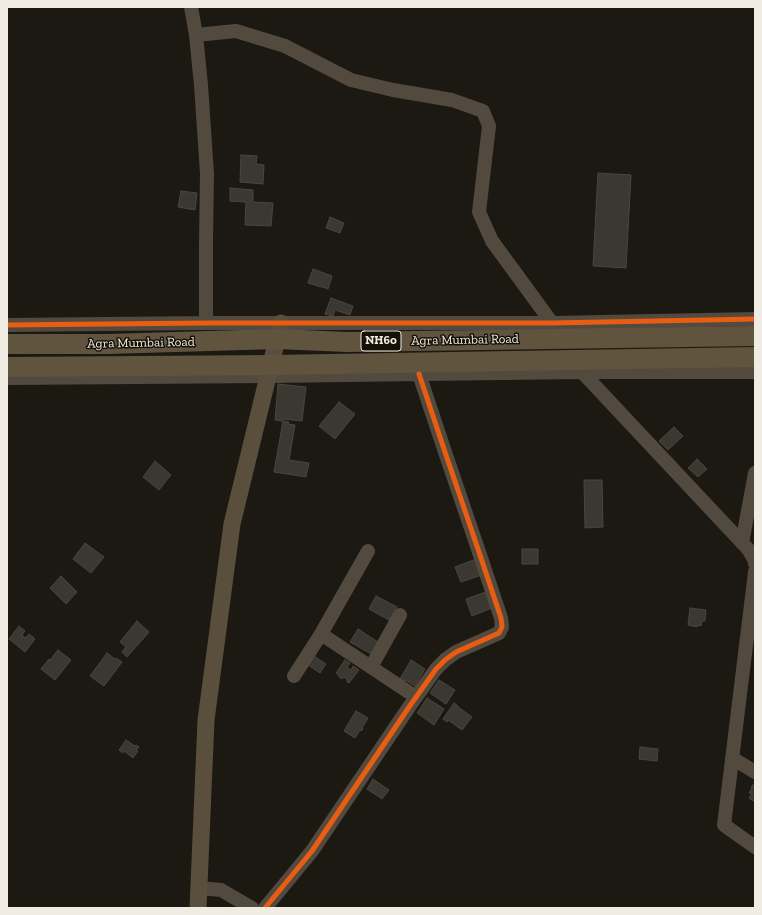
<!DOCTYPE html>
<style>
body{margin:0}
#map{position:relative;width:762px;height:915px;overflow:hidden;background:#1b1912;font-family:"Zilla Slab",serif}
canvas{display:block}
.frame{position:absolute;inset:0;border:8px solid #f0ece4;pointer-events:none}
</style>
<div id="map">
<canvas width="762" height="915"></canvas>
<div class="frame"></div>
</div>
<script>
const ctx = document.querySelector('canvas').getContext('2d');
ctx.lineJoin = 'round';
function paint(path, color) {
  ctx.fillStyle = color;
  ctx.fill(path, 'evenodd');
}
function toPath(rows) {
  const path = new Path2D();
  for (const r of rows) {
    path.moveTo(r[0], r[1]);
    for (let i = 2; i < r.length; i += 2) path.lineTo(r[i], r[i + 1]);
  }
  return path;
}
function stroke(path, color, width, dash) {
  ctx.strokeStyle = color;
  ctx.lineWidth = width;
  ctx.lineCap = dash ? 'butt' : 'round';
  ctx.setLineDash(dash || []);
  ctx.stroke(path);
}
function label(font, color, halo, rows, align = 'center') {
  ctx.font = font + ' "Zilla Slab",serif';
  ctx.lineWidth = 3;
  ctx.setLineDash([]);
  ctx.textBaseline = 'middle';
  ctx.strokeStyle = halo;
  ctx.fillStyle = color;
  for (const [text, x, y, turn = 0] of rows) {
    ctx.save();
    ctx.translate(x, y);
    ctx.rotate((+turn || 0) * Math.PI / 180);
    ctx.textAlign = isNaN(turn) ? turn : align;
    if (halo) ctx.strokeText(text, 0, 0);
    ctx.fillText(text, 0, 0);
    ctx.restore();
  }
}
const building = toPath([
 [241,155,257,156,256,164,264,165,263,184,240,182,241,155],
 [598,173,631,175,626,268,593,266,598,173],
 [230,188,253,190,253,202,273,203,271,226,245,225,246,202,230,201,230,188],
 [181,191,197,193,195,210,178,207,181,191],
 [330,217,344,223,340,233,326,228,330,217],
 [313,269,332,276,328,289,323,287,321,287,308,283,313,269],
 [331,298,353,306,350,315,335,310,333,316,325,314,331,298],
 [278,384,306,387,302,421,282,419,282,421,275,420,278,384],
 [339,402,355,414,335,439,319,426,339,402],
 [283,421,289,422,288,424,295,425,289,460,309,463,306,477,274,472,283,421],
 [674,427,683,436,668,450,659,441,674,427],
 [697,459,707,469,698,477,688,468,697,459],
 [155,461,171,475,159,490,143,477,155,461],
 [584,480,602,480,603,527,585,528,584,480],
 [85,543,104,557,91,573,73,559,85,543],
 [522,549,538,549,538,564,522,564,522,549],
 [476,559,482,575,461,582,455,567,476,559],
 [61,576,77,592,66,604,50,588,61,576],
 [486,592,492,608,472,616,466,599,486,592],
 [376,596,397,607,389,620,369,609,376,596],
 [690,608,706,610,705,621,702,621,701,626,697,625,697,627,688,625,690,608],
 [137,621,149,632,127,657,122,652,126,647,120,642,137,621],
 [19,626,25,631,22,635,25,638,29,634,35,639,25,652,9,639,19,626],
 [358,629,378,642,371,654,350,642,358,629],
 [58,650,71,660,55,680,41,669,49,659,50,660,58,650],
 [107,653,115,659,116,658,122,662,104,686,90,676,107,653],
 [314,656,326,664,320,673,308,665,314,656],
 [345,660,350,663,347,667,351,670,353,666,359,670,349,683,347,682,347,679,343,677,342,679,338,676,339,675,336,673,345,660],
 [411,660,425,669,415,686,405,680,404,681,400,679,411,660],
 [439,680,455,690,446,704,430,693,439,680],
 [427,698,444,709,434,725,417,713,427,698],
 [454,703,458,706,458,707,472,717,462,730,448,720,447,722,443,719,454,703],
 [356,711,368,718,362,728,363,729,361,731,360,730,355,738,344,731,356,711],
 [126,740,135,746,136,745,139,747,136,750,138,751,133,758,124,751,123,753,119,750,126,740],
 [640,747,658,749,657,761,639,759,640,747],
 [373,779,389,790,382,799,367,789,373,779],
 [753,785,755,786,755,802,749,798,752,794,749,793,752,788,751,787,753,785]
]);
const minor = toPath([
 [191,7,196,35,201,85,207,174,206,243,206,323],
 [196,35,236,31,285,46,351,80,393,90,452,100,483,111,489,126,479,212,492,241,552,323],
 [7,325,206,323,552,323,755,319],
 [582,372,748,549,754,559,755,564],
 [7,378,268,376,582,372,755,372],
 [742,543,755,473],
 [368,551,321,634,416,697],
 [755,572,724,825,755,847],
 [371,667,400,615],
 [294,676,321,634],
 [732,758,755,772],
 [199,888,221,890,252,908],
 [265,908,312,851,409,707,436,669,445,660,456,652,499,633,502,627,501,618,479,552,446,455,419,374]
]);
const major = toPath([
 [198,908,206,720,232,524,281,323]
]);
const highway = toPath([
 [7,344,108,344,277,339,347,342,755,336],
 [7,367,271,365,755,357]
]);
const cycleway = toPath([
 [7,325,206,323,552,323,755,319],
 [265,908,312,851,409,707,436,669,445,660,456,652,499,633,502,627,501,618,479,552,446,455,419,374]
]);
const shields = [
 [381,341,40]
];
const shieldNames = [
 ["NH60",381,341]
];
const streetNames = [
 ["Agra Mumbai Road",465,340,-1],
 ["Agra Mumbai Road",141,343,-1]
];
paint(building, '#3b3832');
stroke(building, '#494640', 1);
stroke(minor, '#524a3e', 14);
stroke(major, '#5a4f3d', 17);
stroke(highway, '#61543f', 20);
stroke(cycleway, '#e95d12', 5);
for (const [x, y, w] of shields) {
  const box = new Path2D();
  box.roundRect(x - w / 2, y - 10, w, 20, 3);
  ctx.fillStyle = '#161106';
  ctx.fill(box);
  stroke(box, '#f0ece4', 1);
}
label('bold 12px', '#f0ece4', null, shieldNames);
label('13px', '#f0ece4', '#161106', streetNames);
</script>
